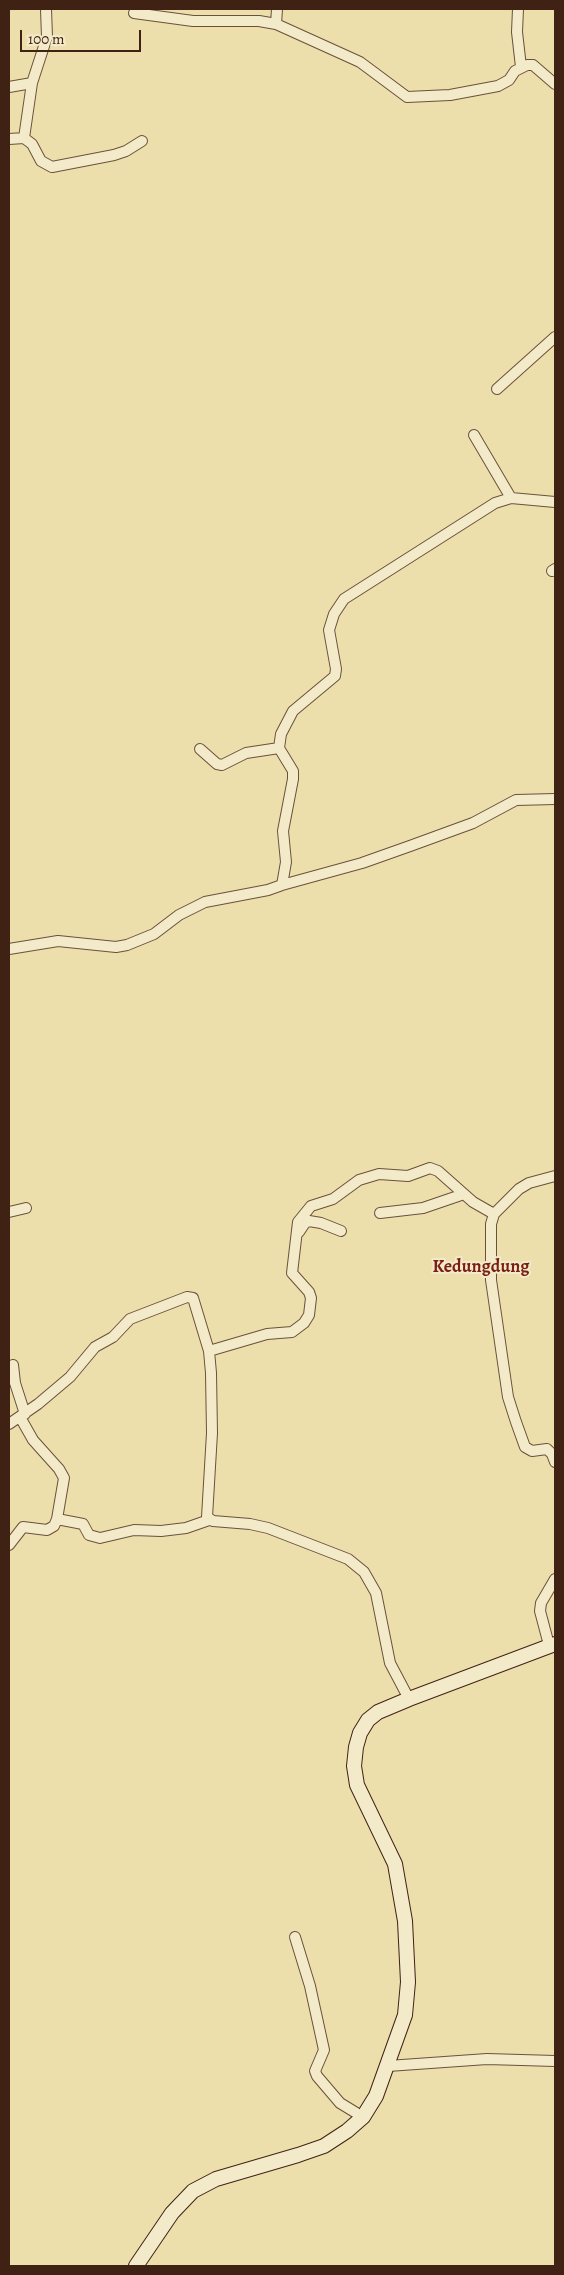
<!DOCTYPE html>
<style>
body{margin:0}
#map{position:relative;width:564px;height:2275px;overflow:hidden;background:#ecdfac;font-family:Alegreya,serif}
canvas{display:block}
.frame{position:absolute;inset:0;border:10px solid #402215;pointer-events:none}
.scale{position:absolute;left:20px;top:30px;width:121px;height:22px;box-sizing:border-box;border:2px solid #402215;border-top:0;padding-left:6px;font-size:15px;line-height:18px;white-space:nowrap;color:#402215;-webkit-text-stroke:4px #f3eac9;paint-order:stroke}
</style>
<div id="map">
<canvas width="564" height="2275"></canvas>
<div class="frame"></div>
<div class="scale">100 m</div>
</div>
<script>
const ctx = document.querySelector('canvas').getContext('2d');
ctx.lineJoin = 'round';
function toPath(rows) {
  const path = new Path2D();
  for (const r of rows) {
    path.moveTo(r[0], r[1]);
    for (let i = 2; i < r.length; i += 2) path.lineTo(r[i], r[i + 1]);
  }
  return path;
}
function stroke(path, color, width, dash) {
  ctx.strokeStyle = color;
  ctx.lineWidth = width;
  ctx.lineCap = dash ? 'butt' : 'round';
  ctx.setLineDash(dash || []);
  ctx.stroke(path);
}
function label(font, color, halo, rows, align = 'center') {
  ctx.font = font + ' Alegreya,serif';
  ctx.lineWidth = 4;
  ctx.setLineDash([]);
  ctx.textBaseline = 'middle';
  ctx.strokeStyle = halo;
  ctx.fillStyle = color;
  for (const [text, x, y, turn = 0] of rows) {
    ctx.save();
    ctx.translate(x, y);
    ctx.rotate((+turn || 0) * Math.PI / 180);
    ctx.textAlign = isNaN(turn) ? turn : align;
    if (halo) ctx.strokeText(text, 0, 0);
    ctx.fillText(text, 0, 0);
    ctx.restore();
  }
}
const street = toPath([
 [518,9,517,32,521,67],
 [134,13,193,21,259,21,276,24,360,62,407,97,450,95,498,86,509,80,515,71,527,65,533,65,555,84],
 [276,24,277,9],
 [9,87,32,83],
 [24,138,32,83,47,37,46,9],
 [9,139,24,138,32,144,41,161,52,167,114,155,126,151,142,141],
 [497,389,555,337],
 [474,435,511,498],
 [552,571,555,569],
 [200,749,217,764,222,765,246,753,279,748],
 [282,885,362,863,410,846,473,823,516,800,555,799],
 [9,949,58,941,116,947,127,945,154,934,179,915,205,902,268,890,282,885,286,862,283,831,293,779,293,771,279,748,281,734,293,711,335,676,336,669,329,630,334,614,344,599,495,503,511,498,555,502],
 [555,1176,529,1183,519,1189,494,1214,491,1224,491,1280,508,1397,516,1422,525,1447,532,1451,547,1449,552,1454,555,1462],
 [9,1212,26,1208],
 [380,1213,423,1208,464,1194],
 [299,1232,305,1223,309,1221,321,1223,341,1231],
 [209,1351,267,1334,292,1332,304,1323,309,1315,311,1298,309,1292,292,1273,298,1222,311,1206,333,1199,359,1180,379,1174,408,1176,430,1168,438,1171,473,1202,494,1214],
 [13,1365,15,1383,25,1414],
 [9,1424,38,1404,70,1377,95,1347,113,1337,130,1319,187,1297,193,1298,209,1351,211,1373,212,1433,207,1517,213,1521,250,1524,268,1528,348,1559,364,1572,376,1593,390,1663,409,1699],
 [57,1519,83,1524,89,1535,100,1538,134,1530,161,1531,186,1528,209,1520],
 [9,1545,23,1527,47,1530,54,1526,57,1519,64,1478,59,1469,33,1440,20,1417],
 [549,1645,540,1611,541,1603,555,1579],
 [295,1937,310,1986,324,2050,315,2071,317,2076,340,2103,363,2117],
 [388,2066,487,2059,555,2061]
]);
const secondary = toPath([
 [136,2266,172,2213,193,2191,216,2179,298,2155,324,2146,347,2131,363,2117,376,2096,405,2015,408,1982,405,1921,395,1864,357,1785,354,1766,356,1747,360,1733,368,1720,378,1712,409,1699,555,1644]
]);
const quarterNames = [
 ["Kedungdung",481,1268]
];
stroke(street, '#6b513b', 12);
stroke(secondary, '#402215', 16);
stroke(street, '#f3eac9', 10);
stroke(secondary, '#f3eac9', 14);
label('bold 18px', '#7a1f14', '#f3eac9', quarterNames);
</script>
